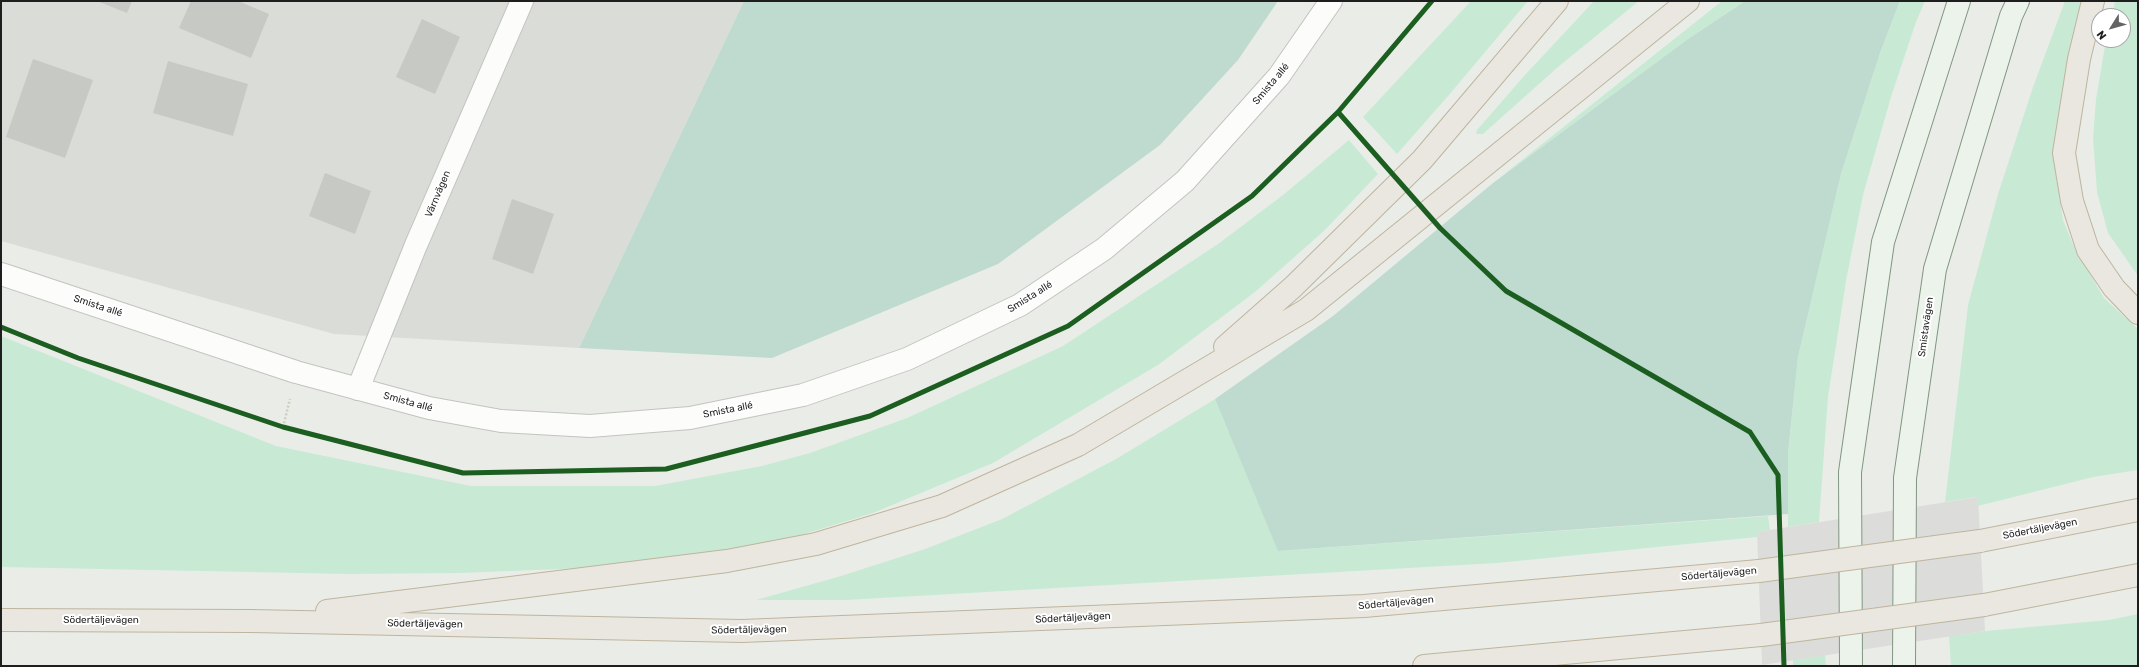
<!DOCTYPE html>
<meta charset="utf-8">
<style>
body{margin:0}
#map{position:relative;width:2139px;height:667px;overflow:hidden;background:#eaede7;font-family:Rubik,sans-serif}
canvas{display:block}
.frame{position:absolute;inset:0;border:2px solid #1e1e1e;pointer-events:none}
.north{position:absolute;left:2091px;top:8px;width:40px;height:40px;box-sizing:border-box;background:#fff;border:1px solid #a5a5a5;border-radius:50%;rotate:233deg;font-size:11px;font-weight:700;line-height:16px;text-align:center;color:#1e1e1e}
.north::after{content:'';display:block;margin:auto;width:14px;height:18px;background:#656664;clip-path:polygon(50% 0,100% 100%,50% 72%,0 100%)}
</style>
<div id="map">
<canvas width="2139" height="667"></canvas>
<div class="frame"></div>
<div class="north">N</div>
</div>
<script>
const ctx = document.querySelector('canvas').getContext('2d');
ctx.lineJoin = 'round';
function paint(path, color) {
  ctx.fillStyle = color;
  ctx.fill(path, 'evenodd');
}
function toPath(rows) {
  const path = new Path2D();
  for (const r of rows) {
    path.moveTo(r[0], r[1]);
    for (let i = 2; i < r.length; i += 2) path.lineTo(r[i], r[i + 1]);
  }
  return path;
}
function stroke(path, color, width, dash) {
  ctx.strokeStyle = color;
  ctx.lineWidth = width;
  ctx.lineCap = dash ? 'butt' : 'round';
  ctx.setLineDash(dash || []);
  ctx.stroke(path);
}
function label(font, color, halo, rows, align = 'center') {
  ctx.font = font + ' Rubik,sans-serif';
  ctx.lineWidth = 4;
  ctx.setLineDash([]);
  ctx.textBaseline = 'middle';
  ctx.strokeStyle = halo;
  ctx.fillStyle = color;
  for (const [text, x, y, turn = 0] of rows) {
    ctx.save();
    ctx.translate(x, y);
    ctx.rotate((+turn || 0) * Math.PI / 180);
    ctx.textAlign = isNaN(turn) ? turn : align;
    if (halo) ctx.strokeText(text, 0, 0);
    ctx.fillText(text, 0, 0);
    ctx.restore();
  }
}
const residential = toPath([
 [1,1,744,1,579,348,334,334,1,241]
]);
const grass = toPath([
 [1471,1,1528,1,1449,95,1397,154,1363,117],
 [1594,1,1639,1,1558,67,1483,134,1476,134,1477,130,1524,76],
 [1722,1,1745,1,1688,39,1493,183],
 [1900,1,1925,1,1916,22,1891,97,1863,195,1846,281,1828,397,1819,522,1788,527,1788,453,1798,357,1841,174,1880,53],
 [2065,1,2081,1,2057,121,2055,168,2063,220,2075,249,2104,298,2138,329,2138,470,2093,477,1978,506,1977,497,1945,502,1968,305,1998,194,2033,87],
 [2115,1,2138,1,2138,276,2108,233,2097,192,2093,138,2096,99,2106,40,2123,40,2123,16,2112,16],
 [1349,140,1378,174,1325,230,1255,292,1158,365,993,463,873,513,765,546,611,567,461,573,348,574,1,567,1,336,276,446,471,486,655,486,762,466,810,453,907,418,1063,346,1218,244,1283,195],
 [1215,399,1279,551,1768,516,1770,530,1757,532,1757,537,1497,563,846,600,756,600,841,576,925,549,1002,519,1116,459],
 [2138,614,2138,666,1951,666,1949,636,1985,631,2109,620],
 [1825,655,1826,666,1793,666,1793,660]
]);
const forest = toPath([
 [744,1,1278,1,1238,60,1160,145,998,264,772,358,579,348],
 [1745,1,1900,1,1880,53,1841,174,1798,357,1788,453,1788,514,1278,551,1215,399,1333,316,1493,183,1688,39]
]);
const pier = toPath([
 [1978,497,1985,631,1762,665,1757,532]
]);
const building = toPath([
 [97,1,132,1,127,13],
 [191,1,238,1,269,14,251,58,179,28],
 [422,19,460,37,435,94,396,77],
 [33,59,93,80,65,158,6,137],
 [168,61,248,84,233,136,153,113],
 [325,173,371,191,355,234,309,216],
 [512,199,554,214,533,274,492,259]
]);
const path = toPath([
 [283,427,290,399]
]);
const minor = toPath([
 [358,389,416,245,522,1]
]);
const tertiary = toPath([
 [1,274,296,372,429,408,501,421,590,426,690,418,803,395,907,359,1020,305,1104,249,1185,181,1279,76,1331,1]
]);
const secondary = toPath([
 [1851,666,1850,472,1883,242,1959,1],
 [1904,666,1905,478,1935,269,2011,16,2018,1]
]);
const motorway = toPath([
 [2093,1,2079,59,2064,153,2072,201,2088,250,2114,288,2138,313],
 [1225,347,1293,287,1422,160,1557,1],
 [1980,541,2138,510],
 [1984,605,2138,575],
 [327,611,727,561,816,544,942,506,1078,445,1306,310,1688,1],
 [1,620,251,621,742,631,1364,606,1759,571],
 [1424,666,1761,635]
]);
const motorwayBridge = toPath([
 [1759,571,1980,541],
 [1761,635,1984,605]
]);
const cycleway = toPath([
 [1338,112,1440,228,1506,291,1750,432,1778,475,1784,666],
 [1,327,78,358,283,427,463,473,666,469,870,416,1068,326,1252,196,1338,112,1432,1]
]);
const streetNames = [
 ["Smista allé",1271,84,-50],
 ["Värnvägen",438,194,-67],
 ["Smista allé",1030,297,-32],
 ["Smista allé",98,306,18],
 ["Smistavägen",1926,327,-82],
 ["Smista allé",408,402,15],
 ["Smista allé",728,410,-11],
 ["Södertäljevägen",2040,529,-11],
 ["Södertäljevägen",1719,574,-5],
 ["Södertäljevägen",1396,603,-5],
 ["Södertäljevägen",1073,618,-3],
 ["Södertäljevägen",101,620],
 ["Södertäljevägen",425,624,1],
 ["Södertäljevägen",749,630,-1]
];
paint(residential, '#dadcd8');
paint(grass, '#c8ead5');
paint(forest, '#bfdbcf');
paint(pier, '#dcddda');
paint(building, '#c7c9c4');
stroke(minor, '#c2c4c1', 24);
stroke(tertiary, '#c2c4c1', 24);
stroke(secondary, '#819681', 24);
stroke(motorway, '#bfb49e', 24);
stroke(path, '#cecfc0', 2.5, [2, 2]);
stroke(minor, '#fcfcfb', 22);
stroke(tertiary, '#fcfcfb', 22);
stroke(secondary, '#ecf3eb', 22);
stroke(motorway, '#e9e7df', 22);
stroke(motorwayBridge, '#bfb49e', 24, []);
stroke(motorwayBridge, '#e9e7df', 22);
stroke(cycleway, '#1b5e20', 5);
label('10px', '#1e1e1e', '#fff', streetNames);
</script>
